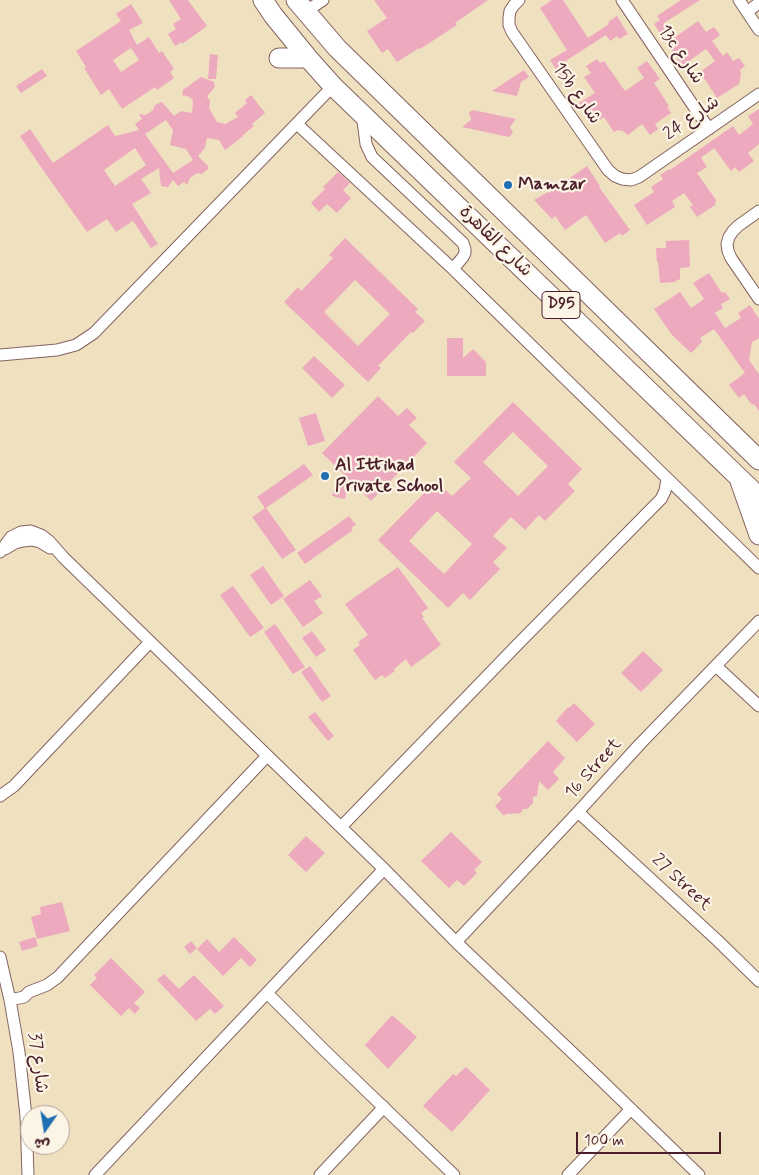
<!DOCTYPE html>
<meta charset="utf-8">
<style>
body{margin:0}
#map{position:relative;width:759px;height:1175px;overflow:hidden;background:#efe0c0;font-family:Mynerve,"Playpen Sans Arabic",sans-serif}
canvas{display:block}
.north{position:absolute;left:20px;top:1105px;width:50px;height:50px;box-sizing:border-box;background:#fcf5e5;border:1px solid #b59f9b;border-radius:50%;rotate:193deg;font-size:14px;font-weight:700;line-height:20px;text-align:center;color:#4a1f2b}
.north::after{content:'';display:block;margin:auto;width:18px;height:22px;background:#1f6fb2;clip-path:polygon(50% 0,100% 100%,50% 72%,0 100%)}
.scale{position:absolute;left:576px;top:1132px;width:145px;height:22px;box-sizing:border-box;border:2px solid #4a1f2b;border-top:0;padding-left:6px;font-size:15px;line-height:18px;white-space:nowrap;color:#4a1f2b;-webkit-text-stroke:4px #fcf5e5;paint-order:stroke}
</style>
<div id="map">
<canvas width="759" height="1175"></canvas>
<div class="north">ش</div>
<div class="scale">100 m</div>
</div>
<script>
const ctx = document.querySelector('canvas').getContext('2d');
ctx.lineJoin = 'round';
function paint(path, color) {
  ctx.fillStyle = color;
  ctx.fill(path, 'evenodd');
}
function toPath(rows) {
  const path = new Path2D();
  for (const r of rows) {
    path.moveTo(r[0], r[1]);
    for (let i = 2; i < r.length; i += 2) path.lineTo(r[i], r[i + 1]);
  }
  return path;
}
function stroke(path, color, width, dash) {
  ctx.strokeStyle = color;
  ctx.lineWidth = width;
  ctx.lineCap = dash ? 'butt' : 'round';
  ctx.setLineDash(dash || []);
  ctx.stroke(path);
}
function label(font, color, halo, rows, align = 'center') {
  ctx.font = font + ' Mynerve,"Playpen Sans Arabic",sans-serif';
  ctx.lineWidth = 4.5;
  ctx.setLineDash([]);
  ctx.textBaseline = 'middle';
  ctx.strokeStyle = halo;
  ctx.fillStyle = color;
  for (const [text, x, y, turn = 0] of rows) {
    ctx.save();
    ctx.translate(x, y);
    ctx.rotate((+turn || 0) * Math.PI / 180);
    ctx.textAlign = isNaN(turn) ? turn : align;
    if (halo) ctx.strokeText(text, 0, 0);
    ctx.fillText(text, 0, 0);
    ctx.restore();
  }
}
const building = toPath([
 [169,0,188,0,207,26,182,44,181,42,175,46,168,34,176,29,173,24,181,19],
 [374,0,488,0,455,23,457,25,420,49,419,48,397,62,388,49,382,53,367,31,387,18],
 [552,0,563,0,588,38,609,24,608,22,617,16,628,34,619,39,617,36,610,41,606,35,564,62,573,75,564,81,550,60,567,50,540,8],
 [681,0,700,0,664,23,674,38,698,21,706,32,714,27,720,35,712,41,723,56,727,52,733,61,739,58,745,66,740,70,741,74,739,84,717,98,700,72,715,61,706,49,682,66,654,24,660,20,657,16],
 [131,4,143,23,129,30,137,45,149,37,159,53,162,51,174,69,170,72,174,78,157,90,155,87,122,109,109,89,101,95,84,68,86,67,76,51,121,21,116,14],
 [131,48,139,60,121,72,113,60],
 [210,54,218,55,216,79,208,79],
 [597,59,600,63,604,61,625,91,644,78,637,68,647,61,660,79,654,83,669,106,667,107,671,113,655,124,658,129,650,135,642,124,628,135,623,131,618,130,614,132,604,117,594,124,579,103,595,93,584,77,591,73,586,66],
 [42,69,47,76,21,93,16,86],
 [524,70,529,77,521,82,517,96,492,91],
 [201,77,214,82,215,87,207,96,210,101,209,108,217,122,225,124,238,117,235,113,247,103,245,100,251,95,265,113,252,124,254,126,243,135,242,137,225,150,219,140,207,138,205,148,198,156,208,166,208,169,202,174,197,173,190,178,187,185,184,182,178,186,173,180,168,187,161,186,159,168,141,179,151,193,132,204,158,244,151,248,133,221,116,232,107,219,87,232,43,170,20,136,30,129,53,163,108,125,115,136,139,130,135,124,142,119,139,114,146,115,153,110,155,105,162,102,174,116,181,111,192,113,193,101,190,97,182,95,183,90],
 [166,120,173,130,170,145,186,149,193,160,173,173,145,134],
 [135,148,146,165,115,186,104,170],
 [759,109,759,144,748,153,754,161,739,172,735,167,731,171,714,148,701,158,707,167,697,173,716,200,715,205,697,217,690,207,693,205,684,193,672,201,675,207,647,225,634,205,654,192,651,187,663,179,660,175,669,169,670,170,733,126,739,135,753,124,748,116],
 [473,110,516,119,510,127,513,133,509,137,462,127,471,120,469,112],
 [587,166,600,186,599,187,630,230,622,236,620,233,605,243,586,215,565,230,555,216,552,219,534,200,548,192,549,193],
 [338,172,350,183,343,190,351,198,337,213,327,204,319,212,311,203,325,189,323,187],
 [345,238,418,309,415,312,425,321,413,333,411,332,378,366,381,368,368,382,284,302,298,287,301,291,333,258,329,255],
 [355,280,390,314,358,346,324,312],
 [689,240,690,267,680,268,680,279,674,282,660,283,658,262,657,262,656,248,666,248,666,241],
 [709,273,722,293,725,292,730,299,721,304,723,308,715,313,725,328,741,318,738,313,750,305,759,319,759,338,752,342,749,360,759,374,759,411,754,404,752,405,744,394,739,398,729,385,745,373,714,329,700,338,702,342,691,353,672,335,654,309,680,292,691,308,704,299,693,283],
 [447,338,463,338,463,358,473,349,486,362,486,376,447,376],
 [314,356,345,385,332,398,302,368],
 [378,396,398,416,407,408,417,418,409,425,427,443,371,501,322,453],
 [513,402,582,469,568,484,575,491,545,521,539,515,525,530,511,517,493,536,507,548,493,562,500,569,470,600,463,593,448,608,378,540,436,481,452,496,471,478,454,462],
 [513,432,548,466,518,496,483,462],
 [437,511,472,544,444,574,409,541],
 [316,413,325,441,308,446,299,418],
 [304,464,313,475,266,508,296,550,282,559,252,517,265,508,257,497],
 [336,480,348,481,345,499,334,497,335,496,332,496],
 [349,516,356,525,351,528,353,530,305,564,297,553],
 [263,566,284,596,271,605,250,575],
 [398,567,428,608,421,613,424,617,422,618,441,645,411,667,406,659,394,669,395,671,385,678,382,675,375,680,353,650,360,645,358,642,368,635,345,604],
 [310,580,322,596,314,601,323,613,303,627,283,599],
 [233,586,264,628,250,637,220,595],
 [275,624,305,667,293,674,264,632],
 [312,631,326,650,316,657,302,638],
 [643,651,663,670,641,692,621,673],
 [310,666,331,696,322,702,301,672],
 [574,703,595,724,577,742,556,721,568,707,569,708],
 [315,712,334,736,328,741,308,717],
 [548,741,565,758,553,772,559,779,548,790,539,781,537,796,533,797,533,803,527,809,523,809,521,813,506,814,504,816,495,806,502,799,497,794],
 [451,832,482,862,474,870,477,873,464,886,457,880,449,888,421,861],
 [306,836,325,853,306,872,288,855],
 [62,902,70,931,37,939,31,917,41,914,40,907],
 [35,937,38,946,22,951,19,942],
 [234,937,257,960,250,967,241,958,223,976,197,949,207,939,219,952],
 [191,941,197,948,190,954,184,947],
 [111,958,145,992,134,1003,140,1008,135,1014,129,1008,121,1016,90,985,97,978,94,975],
 [164,974,179,989,194,975,224,1006,215,1014,210,1009,196,1021,157,980],
 [392,1015,417,1037,388,1069,365,1045],
 [466,1067,490,1090,452,1132,423,1106,453,1074,456,1076]
]);
const street = toPath([
 [519,0,514,5,510,11,509,18,509,25,512,32,608,170,615,176,622,179,631,180,639,177,759,94],
 [622,0,709,129],
 [739,0,759,30],
 [305,12,323,0],
 [747,12,759,3],
 [362,114,366,144,372,157,463,243,465,249,465,253,463,257,453,269],
 [297,124,453,269,759,568],
 [759,211,738,226,733,231,729,237,727,244,728,251,731,258,759,299],
 [0,355,57,350,76,345,94,333,333,86],
 [5,549,15,543,23,541,32,540,40,542,50,548],
 [0,552,11,537,21,532,31,531,41,535,49,541,64,558,384,869,456,942,599,1078,699,1175],
 [716,666,759,706],
 [0,796,14,786,150,642],
 [578,812,717,940,759,981],
 [341,827,519,643,661,499,665,491,667,479],
 [456,942,578,812,640,744,759,621],
 [0,957,10,1000,19,1052,26,1116,28,1175],
 [267,993,324,1050,454,1175],
 [10,1000,24,997,29,992,47,985,58,977,267,756],
 [95,1175,384,869],
 [320,1175,384,1107],
 [568,1175,631,1109]
]);
const primary = toPath([
 [263,0,273,15,308,58,333,86,759,497],
 [296,0,337,48,759,460],
 [279,58,308,58],
 [740,481,759,535]
]);
const markers = [
 [508,185,5,"#1f6fb2"],
 [325,476,5,"#1f6fb2"]
];
const shields = [
 [561,305,38]
];
const shieldNames = [
 ["D95",561,305]
];
const streetNames = [
 ["13c شارع",680,55,56],
 ["15b شارع",576,94,55],
 ["شارع 24",692,119,-35],
 ["شارع القاهرة",495,242,44],
 ["16 Street",594,769,-48],
 ["27 Street",681,883,43],
 ["شارع 37",37,1063,83]
];
const poiNames = [
 ["Mamzar",518,185],
 ["Al Ittihad",335,466],
 ["Private School",335,487]
];
paint(building, '#eda9be');
stroke(street, '#84635f', 13);
stroke(primary, '#84635f', 21);
stroke(street, '#fff', 11);
stroke(primary, '#fff', 19);
for (const [x, y, r, color] of markers) {
  const dot = new Path2D();
  dot.arc(x, y, r, 0, 2 * Math.PI);
  ctx.fillStyle = color;
  ctx.fill(dot);
  stroke(dot, '#fcf5e5', 2);
}
for (const [x, y, w] of shields) {
  const box = new Path2D();
  box.roundRect(x - w / 2, y - 13.5, w, 27, 4);
  ctx.fillStyle = '#fcf5e5';
  ctx.fill(box);
  stroke(box, '#4a1f2b', 1);
}
label('bold 16px', '#4a1f2b', null, shieldNames);
label('18px', '#4a1f2b', '#fcf5e5', streetNames);
label('bold 18px', '#4a1f2b', '#fcf5e5', poiNames, 'left');
</script>
